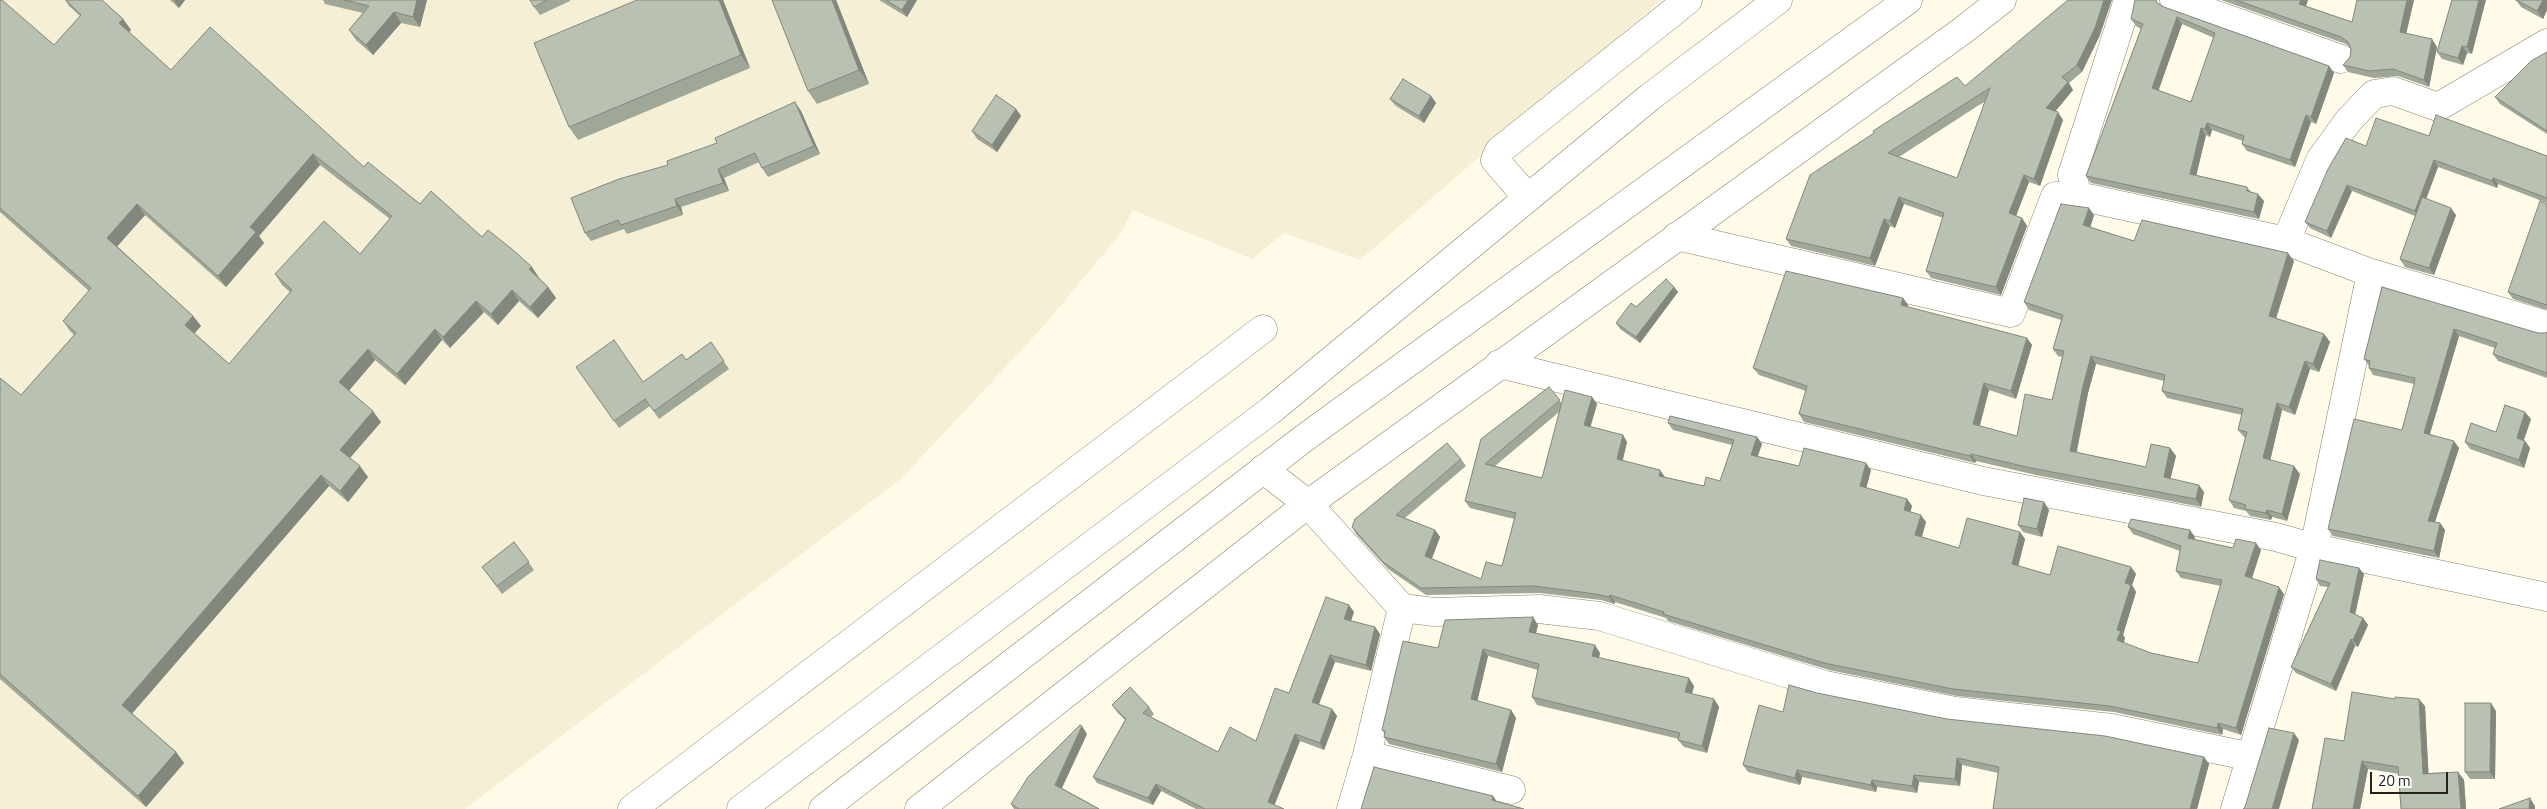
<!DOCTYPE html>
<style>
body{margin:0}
#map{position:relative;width:2547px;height:809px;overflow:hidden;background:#fffbe8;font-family:"Titillium Web",sans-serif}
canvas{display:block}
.scale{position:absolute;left:2370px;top:772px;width:78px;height:22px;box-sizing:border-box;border:2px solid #23221b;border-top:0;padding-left:6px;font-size:15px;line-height:18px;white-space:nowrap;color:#23221b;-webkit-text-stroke:4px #fff;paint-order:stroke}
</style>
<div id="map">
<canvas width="2547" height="809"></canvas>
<div class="scale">20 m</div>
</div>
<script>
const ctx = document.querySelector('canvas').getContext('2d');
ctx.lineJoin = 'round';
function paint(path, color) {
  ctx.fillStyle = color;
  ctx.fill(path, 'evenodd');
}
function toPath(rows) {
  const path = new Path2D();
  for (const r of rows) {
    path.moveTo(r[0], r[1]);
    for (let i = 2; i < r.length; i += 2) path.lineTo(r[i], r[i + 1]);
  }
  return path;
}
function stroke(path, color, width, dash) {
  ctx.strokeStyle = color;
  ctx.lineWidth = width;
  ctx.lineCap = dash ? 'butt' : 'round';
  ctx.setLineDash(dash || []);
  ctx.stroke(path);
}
const built = toPath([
 [0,0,1661,0,1360,260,1284,233,1252,259,1133,210,1121,233,1042,328,902,478,465,809,0,809]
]);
const street = toPath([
 [2174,0,2341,59],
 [2078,196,2072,175,2128,0],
 [1528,198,1495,160,1499,151,1688,0],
 [1677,236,2011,313,2055,196,2078,196,2286,241,2371,273,2547,325],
 [2286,241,2320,160,2349,120,2374,94,2393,91,2438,107,2547,43],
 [2371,273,2314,548,2547,597],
 [1499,364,1983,481,2276,537,2314,548,2235,809],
 [1263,469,1308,504,1402,608,1367,755,1351,809],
 [1402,608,1434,612,1539,609,1599,616,1825,685,1955,711,2112,728,2252,757],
 [1367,755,1511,790],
 [632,809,1263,329]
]);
const secondary = toPath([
 [919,809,1308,504,1962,31,2002,0]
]);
const primary = toPath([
 [741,809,1270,411,1650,97,1778,0],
 [823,809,1303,439,1908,0]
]);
const wall = toPath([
 [0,0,54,45,80,16,69,6,65,0,102,0,123,19,131,30,129,32,171,70,364,167,420,204,482,237,532,267,539,278,548,287,556,298,538,318,519,301,498,325,484,312,450,348,442,340,405,385,375,360,349,390,381,422,350,458,368,477,348,502,329,486,132,713,176,752,184,763,146,807,0,679,0,378,21,395,74,335,70,331,63,321,89,291,0,212],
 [320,165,390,219,360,254,275,274,282,285,290,292,229,364,194,333,201,326,193,316,117,246,145,215,226,287,264,243,259,236],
 [170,0,185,0,179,8],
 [323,0,427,0,420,27,401,23,373,55,356,40,349,30,363,13,325,4],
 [530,0,570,0,570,1,540,15,534,7],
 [637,0,723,0,750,68,578,140,569,127],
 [836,0,869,84,817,104,808,91],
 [879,0,917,0,907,17],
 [2221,0,2308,0,2306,6,2352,22,2414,0,2406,33,2437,47,2429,87,2398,76,2374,78,2348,72,2343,65,2350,57,2351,49,2350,47,2346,44],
 [2452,0,2472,54,2467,53,2463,65,2442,59,2437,52],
 [2516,0,2547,0,2547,10,2543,19,2521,7],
 [2159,3,2164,7,2329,66,2334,73,2316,124,2311,122,2295,167,2247,151,2242,144,2243,141,2212,130,2210,137,2206,135,2196,175,2247,187,2251,192,2264,201,2259,219,2091,183,2086,176,2141,29,2136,26,2131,19],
 [2182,24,2214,38,2191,102,2158,90],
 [2100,35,2082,72,2069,83,2073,90,2055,112,2063,120,2040,186,2029,182,2016,216,2022,218,2027,226,2001,295,1931,278,1926,271,1943,218,1904,204,1895,228,1890,226,1875,266,1791,246,1786,239,1965,86],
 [1985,102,1957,178,1899,157,1979,105],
 [2547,52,2547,134,2500,104,2495,97],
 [1431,96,1436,103,1424,123,1396,106,1390,99],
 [1016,109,1021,116,997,152,977,139,972,131],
 [801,111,820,154,768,177,762,168,759,162,724,178,729,191,681,207,683,215,627,234,624,229,591,241,585,233,668,165],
 [2429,136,2547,156,2547,203,2498,184,2497,188,2438,167,2426,199,2456,215,2434,275,2405,267,2400,259,2415,216,2352,191,2331,238,2310,228,2305,222,2366,146],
 [2547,204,2547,310,2513,299,2508,292],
 [2094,215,2090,227,2134,241,2294,261,2276,319,2324,334,2330,342,2319,372,2310,369,2295,415,2282,410,2270,460,2300,474,2287,521,2272,517,2271,520,2250,516,2246,511,2234,508,2229,500,2245,438,2244,437,2238,430,2242,415,2167,398,2162,391,2164,381,2096,364,2088,393,2077,452,2146,467,2170,448,2176,456,2170,479,2204,492,2201,507,2036,475,1976,461,1975,463,1804,422,1799,414,1806,391,1759,375,1753,368,1903,298,1908,305,1907,307,2027,338,2032,345,2016,399,1989,390,1980,426,2017,436,2052,400,2062,357,2058,356,2053,349,2061,320,2029,310,2024,302],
 [1674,287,1678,292,1640,343,1620,329,1616,323,1636,307],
 [2382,287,2538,333,2545,333,2547,332,2547,378,2498,361,2493,354,2495,348,2459,336,2430,434,2459,448,2435,522,2440,523,2445,530,2439,558,2333,536,2328,529,2402,430,2414,384,2373,375,2369,368,2369,366,2364,359],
 [711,342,729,369,659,419,650,406,619,428,576,367,643,382,686,360],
 [1549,387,1562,404,1592,397,1597,404,1590,427,1623,435,1627,442,1623,460,1665,477,1704,486,1720,481,1732,445,1673,430,1668,423,1757,437,1762,444,1757,456,1799,466,1871,470,1866,488,1907,499,1912,506,1910,512,1926,522,1922,537,1959,548,2020,532,2025,539,2018,566,2050,575,2131,567,2136,574,2132,585,2136,592,2123,635,2125,638,2124,643,2151,653,2198,663,2221,586,2181,578,2176,571,2180,551,2133,534,2128,527,2195,537,2194,540,2233,548,2261,550,2252,579,2284,594,2241,735,2223,729,2222,735,2114,712,1957,696,1829,670,1668,621,1666,618,1615,602,1614,604,1601,600,1539,593,1426,595,1388,569,1356,534,1352,527,1461,459,1466,466,1405,518,1435,530,1440,537,1432,559,1481,579,1502,566,1514,519,1470,508,1465,501,1481,439],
 [1560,411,1542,478,1495,466,1552,418],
 [2531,419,2524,440,2530,448,2524,468,2470,449,2465,442,2496,432],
 [2044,502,2049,510,2042,537,2023,532,2018,525],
 [514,542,534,570,502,594,482,567],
 [2364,574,2355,615,2363,618,2368,625,2358,647,2355,646,2336,691,2296,673,2291,667,2328,587,2320,586,2316,579],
 [1354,612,1351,621,1375,627,1380,634,1371,671,1335,662,1319,704,1332,709,1337,716,1324,750,1300,741,1274,805,1284,809,1196,809,1161,791,1153,805,1097,783,1093,777,1125,720,1117,712,1112,705,1149,707,1154,714,1151,717,1218,752,1256,741,1289,693],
 [1538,625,1536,633,1600,653,1599,658,1694,686,1692,694,1714,699,1719,707,1707,753,1684,747,1678,740,1679,739,1537,705,1532,697,1538,670,1488,656,1477,701,1511,710,1516,718,1502,772,1389,744,1384,737,1385,734,1382,730,1438,648],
 [1817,693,1947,719,2204,757,2209,764,2197,809,1993,809,1998,773,1962,765,1960,786,1919,782,1917,793,1877,787,1876,792,1802,777,1800,785,1748,772,1743,765,1783,712],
 [2425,706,2428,773,2458,772,2464,780,2466,809,2401,809,2399,774,2368,769,2360,809,2312,809,2344,741],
 [2496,711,2495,779,2470,779,2465,772],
 [1087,734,1062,788,1100,809,1014,809,1011,804]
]);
const shadedWall = toPath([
 [174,0,185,0,179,8],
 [417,0,427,0,420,27,413,17],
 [719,0,723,0,750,68,741,55],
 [832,0,836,0,869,84,859,70],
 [908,0,917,0,907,17,902,10],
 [2104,0,2112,0,2100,35,2082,72,2077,65],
 [2301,0,2308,0,2304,11,2299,4],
 [2407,0,2414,0,2405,39,2400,32],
 [2479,0,2486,0,2472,54,2467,47],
 [2543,0,2547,0,2547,10,2543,19,2537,11],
 [394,12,401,23,373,55,366,45],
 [2177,17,2182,24,2157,95,2152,88],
 [123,19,131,30,127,34,119,23],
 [2432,39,2437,47,2429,87,2424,80],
 [2462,46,2467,53,2463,65,2458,58],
 [2329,66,2334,73,2316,124,2311,117],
 [2068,82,2073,90,2051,116,2046,108],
 [1431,96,1436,103,1424,123,1419,116],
 [795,102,801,111,820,154,814,146],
 [1016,109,1021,116,997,152,992,145],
 [2058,112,2063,120,2040,186,2034,179],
 [2306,115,2311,122,2295,167,2290,160],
 [2207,123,2212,130,2210,137,2205,129],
 [2201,128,2206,135,2195,181,2190,174],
 [313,154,320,165,259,236,264,243,226,287,218,276,250,227],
 [2434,160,2438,167,2419,218,2415,211],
 [718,169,724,178,729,191,723,183],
 [2024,175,2029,182,2014,221,2009,213],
 [2493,178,2498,184,2497,188,2492,181],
 [2347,185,2352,191,2331,238,2327,231],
 [2258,194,2264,201,2259,219,2254,212],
 [1899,197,1904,204,1895,228,1890,221],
 [675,199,681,207,683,215,677,206],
 [137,204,145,215,115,249,107,238],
 [2089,208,2094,215,2089,232,2083,225],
 [2451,208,2456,215,2434,275,2429,268],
 [2022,218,2027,226,2001,295,1996,287],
 [1884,219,1890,226,1875,266,1870,258],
 [2288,253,2294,261,2274,324,2269,316],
 [532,267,539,278,537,280,529,269],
 [548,287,556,298,538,318,530,307],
 [1674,287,1678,292,1640,343,1636,337],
 [512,290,519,301,498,325,491,314],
 [1903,298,1908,305,1906,313,1901,305],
 [476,301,484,312,450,348,443,337],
 [193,316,201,326,192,336,185,325],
 [435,329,442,340,405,385,397,374],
 [2454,329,2459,336,2428,440,2424,433],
 [2324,334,2330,342,2319,372,2313,364],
 [2027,338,2032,345,2016,399,2011,391],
 [368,349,375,360,347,393,339,382],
 [2091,356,2096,364,2088,393,2075,458,2070,451,2083,386],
 [2305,361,2310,369,2295,415,2289,407],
 [1984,383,1989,390,1978,431,1973,424],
 [1592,397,1597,404,1589,432,1584,425],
 [2277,403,2282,410,2269,466,2263,458],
 [373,411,381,422,348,460,340,450],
 [2525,412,2531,419,2522,445,2517,438],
 [1623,435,1627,442,1621,466,1617,459],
 [1757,437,1762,444,1756,462,1751,455],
 [2454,441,2459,448,2433,528,2428,521],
 [2525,441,2530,448,2524,468,2519,460],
 [2170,448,2176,456,2169,485,2164,477],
 [1971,454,1976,461,1975,463,1970,456],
 [1866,463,1871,470,1865,493,1860,486],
 [360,466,368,477,348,502,340,491],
 [2294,466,2300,474,2287,521,2282,514],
 [1660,470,1665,477,1659,476],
 [321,475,329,486,130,716,122,705],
 [2199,485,2204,492,2201,507,2196,499],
 [1907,499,1912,506,1909,517,1904,510],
 [2044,502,2049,510,2042,537,2037,529],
 [2267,510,2272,517,2271,520,2266,513],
 [1921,515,1926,522,1920,542,1915,535],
 [2440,523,2445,530,2439,558,2434,551],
 [1435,530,1440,537,1430,563,1425,556],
 [2190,530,2195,537,2193,545,2188,538],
 [2020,532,2025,539,2017,571,2012,564],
 [2256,543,2261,550,2250,583,2245,576],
 [2131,567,2136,574,2132,585,2136,592,2123,635,2125,638,2122,647,2117,640,2117,630,2125,583],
 [2359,568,2364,574,2354,619,2350,612],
 [2279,587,2284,594,2241,735,2236,728],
 [1610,595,1615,602,1614,604,1609,597],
 [1349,605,1354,612,1349,626,1344,619],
 [1533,617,1538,625,1534,640,1529,632],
 [2363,618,2368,625,2358,647,2353,640],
 [1375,627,1380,634,1371,671,1366,665],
 [2351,639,2355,646,2336,691,2331,684],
 [1595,645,1600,653,1597,664,1592,656],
 [1483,649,1488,656,1476,707,1471,699],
 [1330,655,1335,662,1317,709,1312,702],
 [1689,678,1694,686,1690,699,1685,692],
 [1714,699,1719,707,1707,753,1702,746],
 [2419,699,2425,706,2429,781,2423,774],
 [2491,703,2496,711,2495,779,2490,772],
 [1332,709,1337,716,1324,750,1320,743],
 [1511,710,1516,718,1502,772,1496,764],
 [2218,723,2223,729,2222,735,2217,728],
 [1082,726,1087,734,1060,792,1055,785],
 [2294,733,2299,740,2279,809,2272,809],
 [1295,734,1300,741,1273,809,1268,802],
 [176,752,184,763,146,807,138,796],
 [2204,757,2209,764,2197,809,2190,809],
 [1957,758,1962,765,1960,786,1955,779],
 [2362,761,2368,769,2360,809,2353,809],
 [1797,770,1802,777,1800,785,1795,778],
 [2458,772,2464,780,2466,809,2461,809],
 [1914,775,1919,782,1917,793,1912,786],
 [1872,780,1877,787,1876,792,1871,785],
 [1156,784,1161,791,1153,805,1148,798],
 [1493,796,1498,803,1492,800],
 [2530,798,2535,806,2535,809,2529,809]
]);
const building = toPath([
 [0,0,2,0,54,45,81,15,66,0,102,0,123,19,119,23,171,70,210,27,364,167,368,162,420,204,431,191,482,237,488,230,513,250,532,267,529,269,548,287,530,307,512,290,491,314,476,301,443,337,435,329,397,374,368,349,339,382,373,411,340,450,360,466,340,491,321,475,122,705,176,752,138,796,0,674,0,378,21,395,76,333,63,321,91,288,0,208,0,0],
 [313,154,392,216,360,254,324,221,275,274,292,290,229,364,185,325,193,316,107,238,137,204,218,276,256,232,250,227,313,154],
 [345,0,417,0,413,17,394,12,366,45,349,30,369,6,345,0],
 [530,0,547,0,534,7,530,0],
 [637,0,719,0,741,55,569,127,534,43,637,0],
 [772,0,832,0,859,70,808,91,772,0],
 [886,0,908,0,902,10,886,0],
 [2068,0,2104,0,2095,28,2077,65,2062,77,2068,82,2046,108,2058,112,2034,179,2024,175,2009,213,2022,218,1996,287,1926,271,1944,213,1899,197,1890,221,1884,219,1870,258,1786,239,1810,175,1874,133,1873,131,1957,77,1965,86,2068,0],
 [1990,88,1957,178,1888,153,1974,98,1990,88],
 [2135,0,2156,0,2157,3,2164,7,2329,66,2311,117,2306,115,2290,160,2242,144,2244,136,2207,123,2205,129,2201,128,2190,174,2247,187,2247,191,2258,194,2254,212,2086,176,2143,24,2131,19,2135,0],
 [2177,17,2215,33,2191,102,2152,88,2177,17],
 [2236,0,2301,0,2299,4,2352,22,2357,0,2407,0,2400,32,2432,39,2424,80,2393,69,2369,71,2343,65,2350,57,2351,49,2348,42,2341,37,2236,0],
 [2452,0,2479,0,2467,47,2462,46,2458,58,2437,52,2452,0],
 [2516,0,2543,0,2537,11,2516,0],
 [2547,52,2547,131,2495,97,2531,61,2547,52],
 [1403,79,1431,96,1419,116,1390,99,1403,79],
 [996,95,1016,109,992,145,972,131,996,95],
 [795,102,814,146,762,168,755,153,718,169,723,183,675,199,677,206,621,225,618,220,585,233,571,198,619,179,668,165,667,161,717,143,715,138,795,102],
 [2436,115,2547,156,2547,198,2493,178,2492,181,2434,160,2415,211,2347,185,2327,231,2305,222,2328,169,2346,138,2366,146,2376,118,2429,136,2436,115],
 [2422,197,2451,208,2429,268,2400,259,2422,197],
 [2540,201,2547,204,2547,305,2508,292,2540,201],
 [2061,204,2089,208,2083,225,2134,241,2142,220,2288,253,2269,316,2324,334,2313,364,2305,361,2289,407,2277,403,2263,458,2294,466,2282,514,2267,510,2266,513,2245,509,2246,505,2229,500,2247,432,2238,430,2243,409,2162,391,2165,375,2091,356,2083,386,2070,451,2146,467,2151,444,2170,448,2164,477,2199,485,2196,499,2031,468,1971,454,1970,456,1799,414,1807,386,1753,368,1786,271,1903,298,1901,305,2027,338,2011,391,1984,383,1973,424,2017,436,2025,394,2052,400,2064,351,2053,349,2063,315,2024,302,2061,204],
 [1666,279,1674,287,1636,337,1616,323,1631,303,1636,307,1666,279],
 [2382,287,2538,333,2545,333,2547,332,2547,373,2493,354,2497,343,2454,329,2424,433,2454,441,2428,521,2440,523,2434,551,2328,529,2354,419,2402,430,2414,385,2415,378,2369,368,2370,361,2364,359,2382,287],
 [614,340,643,382,682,354,686,360,711,342,724,361,654,411,645,399,614,421,576,367,614,340],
 [1549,387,1560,400,1485,464,1542,478,1565,390,1592,397,1584,425,1623,435,1617,459,1660,470,1659,476,1704,486,1706,477,1720,481,1734,440,1668,423,1670,416,1757,437,1751,455,1799,466,1804,448,1866,463,1860,486,1907,499,1904,510,1921,515,1915,535,1959,548,1967,518,2020,532,2012,564,2050,575,2058,546,2131,567,2125,583,2131,585,2117,630,2121,631,2117,640,2151,653,2198,663,2222,580,2176,571,2181,546,2128,527,2131,519,2190,530,2188,538,2233,548,2236,539,2256,543,2245,576,2279,587,2236,728,2218,723,2217,728,2109,706,1953,689,1824,663,1663,614,1664,612,1610,595,1609,597,1596,594,1534,586,1421,588,1383,562,1352,527,1355,519,1447,443,1461,459,1396,515,1435,530,1425,556,1481,579,1486,562,1502,566,1516,513,1465,501,1481,439,1549,387],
 [2505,405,2525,412,2517,438,2525,441,2519,460,2465,442,2471,423,2496,432,2505,405],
 [2024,498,2044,502,2037,529,2018,525,2024,498],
 [514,542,529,562,497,586,482,567,514,542],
 [2320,560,2359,568,2350,612,2363,618,2353,640,2351,639,2331,684,2291,667,2330,583,2316,579,2320,560],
 [1326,597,1349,605,1344,619,1375,627,1366,665,1330,655,1312,702,1332,709,1320,743,1295,734,1268,802,1284,809,1205,809,1156,784,1148,798,1093,777,1126,719,1112,705,1130,687,1149,707,1143,713,1218,752,1230,727,1256,741,1275,688,1289,693,1326,597],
 [1533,617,1529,632,1595,645,1592,656,1689,678,1685,692,1714,699,1702,746,1678,740,1680,733,1532,697,1539,664,1483,649,1471,699,1511,710,1496,764,1384,737,1385,731,1382,730,1403,641,1438,648,1445,620,1533,617],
 [1789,685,1817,693,1947,719,2105,736,2204,757,2190,809,1993,809,1999,767,1957,758,1955,779,1914,775,1912,786,1872,780,1871,785,1797,770,1795,778,1743,765,1759,705,1783,712,1789,685],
 [2352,692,2395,699,2395,697,2419,699,2423,774,2458,772,2461,809,2401,809,2398,767,2362,761,2353,809,2312,809,2325,738,2344,741,2352,692],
 [2465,703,2491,703,2490,772,2465,772,2465,703],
 [1080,725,1082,726,1055,785,1099,809,1019,809,1011,804,1028,777,1080,725],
 [2269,728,2294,733,2272,809,2243,809,2245,807,2269,728],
 [1374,767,1493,796,1492,800,1524,809,1361,809,1374,767],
 [2530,798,2529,809,2499,809,2530,798]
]);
paint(built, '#f4efd5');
stroke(street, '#868372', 29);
stroke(secondary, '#868372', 29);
stroke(primary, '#868372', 29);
stroke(street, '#fff', 28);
stroke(secondary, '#fff', 28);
stroke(primary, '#fff', 28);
paint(wall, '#9fa799');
paint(shadedWall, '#82887d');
paint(building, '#b9c2b2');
stroke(building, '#82887d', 1);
</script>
